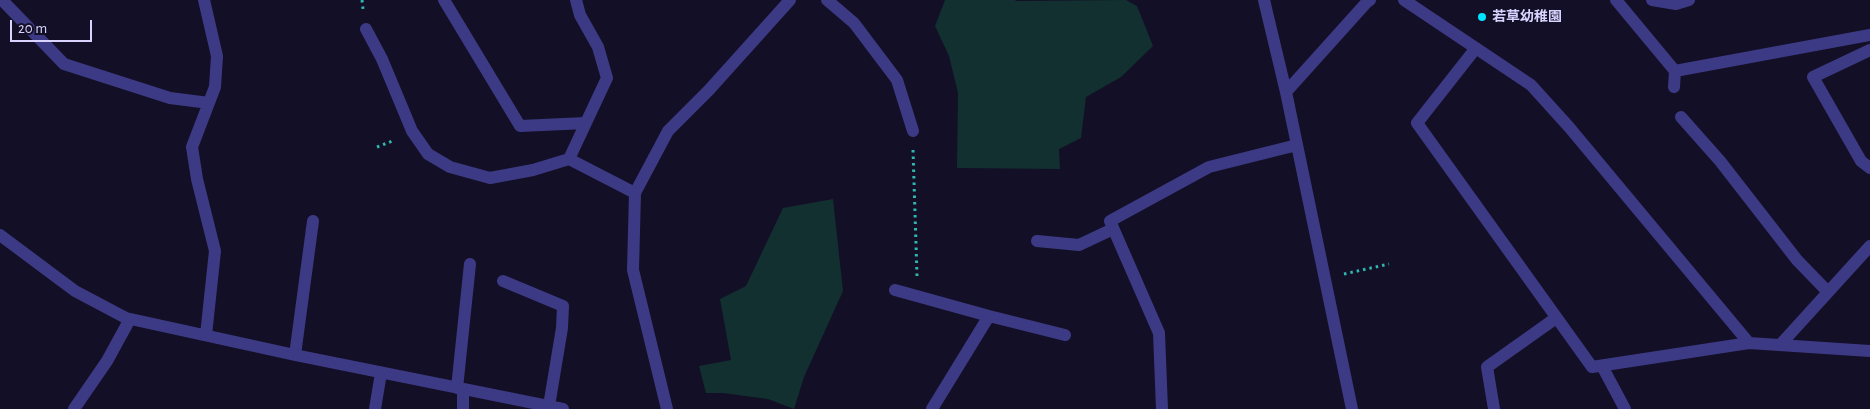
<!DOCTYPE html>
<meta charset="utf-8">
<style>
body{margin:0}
#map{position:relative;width:1870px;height:409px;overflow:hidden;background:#130f26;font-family:"Alegreya Sans",sans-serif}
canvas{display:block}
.scale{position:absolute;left:10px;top:20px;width:82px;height:22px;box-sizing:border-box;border:2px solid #d9d4ff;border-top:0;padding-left:6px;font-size:15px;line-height:18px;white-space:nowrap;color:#d9d4ff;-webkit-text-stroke:4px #130f26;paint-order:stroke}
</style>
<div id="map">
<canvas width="1870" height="409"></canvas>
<div class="scale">20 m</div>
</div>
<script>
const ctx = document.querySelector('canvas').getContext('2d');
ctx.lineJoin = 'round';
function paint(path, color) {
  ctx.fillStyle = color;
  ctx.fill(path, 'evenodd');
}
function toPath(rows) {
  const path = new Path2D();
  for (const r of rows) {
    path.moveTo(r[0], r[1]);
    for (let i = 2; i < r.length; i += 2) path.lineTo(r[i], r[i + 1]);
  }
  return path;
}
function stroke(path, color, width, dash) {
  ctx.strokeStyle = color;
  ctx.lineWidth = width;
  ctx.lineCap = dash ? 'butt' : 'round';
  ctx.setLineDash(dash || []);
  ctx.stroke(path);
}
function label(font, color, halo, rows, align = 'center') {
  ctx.font = font + ' "Alegreya Sans","Noto Sans JP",sans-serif';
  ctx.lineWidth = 4;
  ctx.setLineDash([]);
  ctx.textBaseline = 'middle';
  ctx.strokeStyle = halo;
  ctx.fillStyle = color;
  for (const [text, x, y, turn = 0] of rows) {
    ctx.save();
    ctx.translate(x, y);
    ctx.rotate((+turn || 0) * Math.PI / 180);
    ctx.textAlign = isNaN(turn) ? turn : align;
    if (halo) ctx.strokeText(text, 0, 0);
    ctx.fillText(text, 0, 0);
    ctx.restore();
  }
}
const green = toPath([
 [945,0,1015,0,1016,1,1126,0,1137,6,1153,46,1121,77,1086,97,1081,138,1059,149,1060,169,957,168,958,93,949,56,935,26],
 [833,199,843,291,804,377,794,409,768,399,723,393,706,393,699,366,731,360,720,299,746,286,783,208]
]);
const path = toPath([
 [362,0,363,9],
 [377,147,395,140],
 [913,150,917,276],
 [1344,274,1389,264]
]);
const minor = toPath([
 [2,0,64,64,170,98,209,103],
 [204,0,217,56,215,87,192,147,197,179,215,251,206,335],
 [444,0,520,126,586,123],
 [827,0,854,23,897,80,913,131],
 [1264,0,1286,92,1352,409],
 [1404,0,1531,85,1569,127,1749,343],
 [1616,0,1675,71,1870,35],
 [1652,0,1676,4,1689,0],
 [366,29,382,59,412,131,428,154,450,167,490,178,533,170,569,159,635,193],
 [1476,48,1417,123,1592,367,1749,343,1870,351],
 [1870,50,1813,77,1861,161,1870,168],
 [1674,87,1675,71],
 [1286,92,1367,2,1370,0],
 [1681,117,1720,161,1797,260,1828,292],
 [569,159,607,78,598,47,580,15,576,0],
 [0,235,75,291,126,318,295,355,563,409],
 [1037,241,1079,245,1113,229],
 [503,281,563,306,562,328,549,406],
 [895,290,989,316,1065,335],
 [1780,345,1870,246],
 [295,355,313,221],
 [1602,366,1625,409],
 [457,388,470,264],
 [463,389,463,409],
 [74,409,107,361,130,319],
 [375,409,381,373],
 [667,409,633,270,635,193,668,131,709,90,790,0],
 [932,409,989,316],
 [1162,409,1159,333,1110,221,1209,167,1297,145],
 [1494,409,1487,367,1556,318]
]);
const markers = [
 [1482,17,5,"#00e5ff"]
];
const poiNames = [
 ["若草幼稚園",1492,17]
];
paint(green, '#12302f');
stroke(path, '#2fb8b0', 3, [2.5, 4]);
stroke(minor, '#3d3a85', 12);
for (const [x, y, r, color] of markers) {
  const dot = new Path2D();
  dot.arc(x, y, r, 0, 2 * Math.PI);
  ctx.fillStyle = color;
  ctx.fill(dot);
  stroke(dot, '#130f26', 2);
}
label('bold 14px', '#d9d4ff', '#130f26', poiNames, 'left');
</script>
